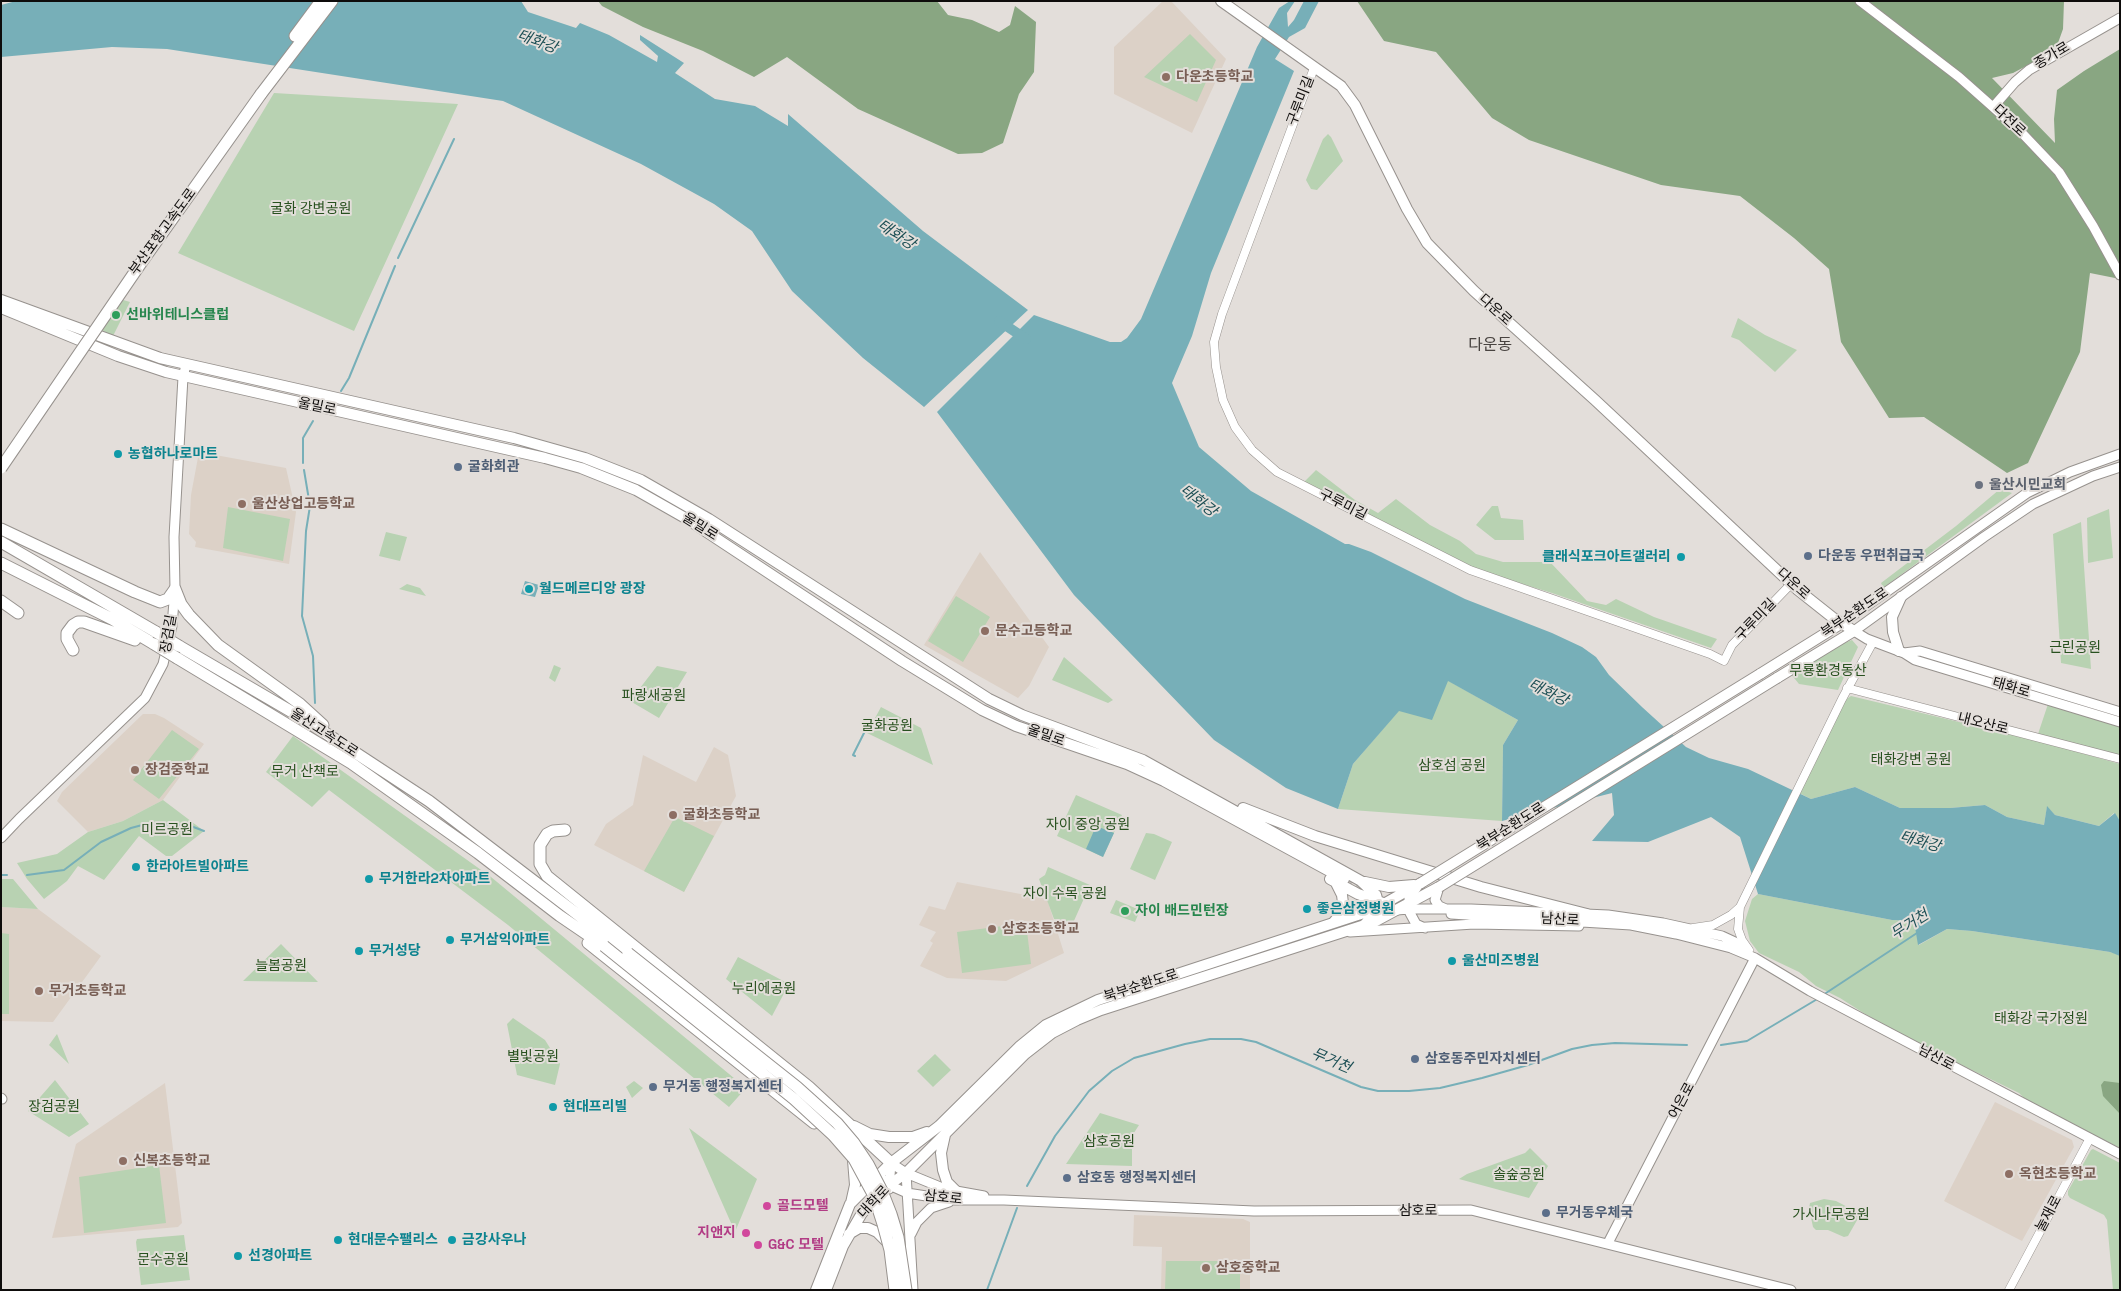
<!DOCTYPE html>
<meta charset="utf-8">
<style>
body{margin:0}
#map{position:relative;width:2121px;height:1291px;overflow:hidden;background:#e3deda;font-family:"Space Grotesk",sans-serif}
canvas{display:block}
.frame{position:absolute;inset:0;border:2px solid #0e0c0b;pointer-events:none}
</style>
<div id="map">
<canvas width="2121" height="1291"></canvas>
<div class="frame"></div>
</div>
<script>
const ctx = document.querySelector('canvas').getContext('2d');
ctx.lineJoin = 'round';
function paint(path, color) {
  ctx.fillStyle = color;
  ctx.fill(path, 'evenodd');
}
function toPath(rows) {
  const path = new Path2D();
  for (const r of rows) {
    path.moveTo(r[0], r[1]);
    for (let i = 2; i < r.length; i += 2) path.lineTo(r[i], r[i + 1]);
  }
  return path;
}
function stroke(path, color, width, dash) {
  ctx.strokeStyle = color;
  ctx.lineWidth = width;
  ctx.lineCap = dash ? 'butt' : 'round';
  ctx.setLineDash(dash || []);
  ctx.stroke(path);
}
function label(font, color, halo, rows, align = 'center') {
  ctx.font = font + ' "Space Grotesk","Noto Sans KR",sans-serif';
  ctx.lineWidth = 4;
  ctx.setLineDash([]);
  ctx.textBaseline = 'middle';
  ctx.strokeStyle = halo;
  ctx.fillStyle = color;
  for (const [text, x, y, turn = 0] of rows) {
    ctx.save();
    ctx.translate(x, y);
    ctx.rotate((+turn || 0) * Math.PI / 180);
    ctx.textAlign = isNaN(turn) ? turn : align;
    if (halo) ctx.strokeText(text, 0, 0);
    ctx.fillText(text, 0, 0);
    ctx.restore();
  }
}
const built = toPath([
 [1163,1,1171,1,1226,59,1192,133,1114,94,1114,47],
 [199,452,286,468,296,512,289,564,195,547,196,542,189,534,191,495],
 [980,552,1049,647,1029,686,1018,698,924,645],
 [143,714,155,714,164,718,204,744,163,800,123,821,88,832,57,801,62,792],
 [714,747,728,755,736,796,684,892,594,845,606,824,633,805,643,755,696,782],
 [957,882,1047,899,1064,953,1006,981,947,978,920,966,933,943,930,941,936,932,919,925,929,906,945,910],
 [1,907,38,909,101,956,53,1022,1,1021],
 [165,1083,182,1223,178,1227,52,1238,76,1144],
 [1995,1102,2072,1140,2074,1147,2022,1241,1944,1201],
 [1134,1215,1243,1219,1250,1222,1250,1290,1161,1290,1162,1247,1133,1246]
]);
const green = toPath([
 [1190,34,1216,60,1197,102,1144,77],
 [274,93,458,104,354,331,178,253],
 [1328,134,1331,137,1343,161,1317,190,1311,189,1306,180,1323,139],
 [120,299,130,302,113,336,98,328],
 [1738,318,1765,335,1797,350,1775,372,1739,340,1731,337],
 [1316,470,1355,500,1378,513,1396,499,1430,525,1460,541,1476,554,1503,562,1550,562,1587,601,1606,605,1616,599,1654,617,1717,639,1711,648,1552,593,1463,566,1302,484],
 [2000,489,2012,493,1883,588,1881,583,1956,526],
 [1492,506,1498,506,1501,518,1523,520,1524,540,1495,540,1476,525],
 [228,507,290,519,283,561,223,548],
 [2109,509,2113,558,2088,563,2087,518],
 [2081,522,2091,669,2061,663,2053,534],
 [386,532,407,537,400,561,379,556],
 [407,584,420,588,426,596,399,589],
 [956,596,990,617,963,662,928,641],
 [1852,640,1858,647,1838,690,1799,684,1790,673,1831,648],
 [1064,657,1113,700,1108,703,1052,680],
 [554,665,561,668,555,682,549,678],
 [657,666,687,672,659,718,630,701],
 [1447,680,1518,720,1503,745,1502,821,1338,809,1353,764,1399,710],
 [1851,696,2042,742,2120,764,2120,821,2114,813,2099,826,2055,815,2047,807,2044,825,2007,817,1985,805,1950,808,1900,808,1855,787,1811,799,1799,793,1845,700],
 [2049,701,2120,724,2120,751,2118,756,2038,734],
 [881,707,921,728,933,765,867,733],
 [172,730,199,749,159,799,133,780],
 [293,736,491,877,746,1088,729,1107,508,925,329,790,312,807,266,772],
 [1076,795,1122,815,1103,857,1057,836],
 [163,800,204,831,172,856,166,856,139,836,104,880,78,866,67,881,44,899,27,879,17,863,57,854,88,832,123,821],
 [675,817,714,836,684,892,644,871],
 [1146,833,1154,834,1172,842,1155,880,1130,869],
 [1048,867,1090,885,1073,923,1054,919,1039,879,1045,875],
 [1,879,13,879,38,909,1,907],
 [1758,894,1892,920,1914,921,1919,945,1947,929,1972,931,2110,952,2120,955,2120,1148,2027,1101,2019,1093,1937,1053,1865,1014,1840,998,1816,986,1799,972,1759,953,1750,941,1745,921,1752,899],
 [1116,900,1140,910,1135,922,1110,913],
 [1026,923,1031,964,962,973,957,932],
 [1,933,9,934,9,1014,1,1014],
 [281,944,318,982,243,981],
 [738,957,789,984,772,1016,726,979],
 [513,1018,545,1040,560,1064,555,1085,517,1075,507,1024],
 [57,1034,69,1064,49,1045],
 [935,1054,951,1070,933,1087,917,1071],
 [55,1080,89,1124,69,1137,28,1111],
 [634,1081,643,1088,632,1098,626,1087],
 [1100,1113,1139,1125,1132,1136,1132,1166,1066,1164],
 [689,1128,757,1179,735,1232],
 [1530,1148,1548,1166,1529,1198,1459,1179,1467,1174,1525,1153],
 [2093,1149,2120,1163,2120,1290,2113,1290,2107,1220,2104,1215,2070,1198,2068,1195,2068,1191,2091,1150],
 [159,1165,166,1223,84,1233,79,1177],
 [1824,1199,1836,1201,1857,1212,1860,1215,1848,1236,1844,1237,1828,1230,1816,1230,1813,1227,1809,1208,1810,1203],
 [184,1235,190,1280,141,1285,136,1242,137,1239],
 [1166,1261,1240,1261,1240,1290,1165,1290]
]);
const forest = toPath([
 [598,1,937,1,948,15,972,20,999,32,1010,25,1015,6,1036,22,1034,72,1019,94,1003,143,982,153,958,154,858,109,787,57,754,77,703,51,643,27,602,6],
 [1357,1,2064,1,2063,29,2058,43,2047,55,2013,73,1992,78,2055,143,2054,119,2057,90,2084,71,2120,49,2120,279,2090,273,2080,352,2028,463,2007,473,1924,417,1889,418,1841,342,1829,269,1794,238,1740,196,1661,185,1529,140,1492,118,1436,52,1384,41],
 [2104,1081,2120,1083,2120,1114,2103,1096,2101,1085]
]);
const water = toPath([
 [16,1,521,1,528,12,576,28,580,23,609,35,657,62,658,56,640,40,640,35,684,63,675,73,715,99,755,106,788,126,788,114,923,231,1028,310,924,407,863,358,792,291,752,231,714,204,641,164,503,101,167,49,112,47,1,57,1,5],
 [1290,1,1295,1,1287,13,1288,27,1294,20,1304,1,1319,1,1305,28,1289,37,1275,59,1294,71,1211,273,1192,336,1172,383,1199,447,1251,491,1345,544,1349,544,1371,552,1465,599,1552,633,1582,647,1596,657,1609,675,1642,707,1686,747,1709,758,1748,769,1811,799,1855,787,1900,808,1950,808,1985,805,2007,817,2044,825,2047,806,2055,815,2099,826,2115,813,2120,821,2120,956,2110,952,1972,931,1947,929,1918,945,1914,921,1892,920,1758,894,1740,837,1711,817,1648,842,1592,841,1614,815,1612,793,1502,821,1503,745,1518,720,1448,681,1432,720,1399,711,1353,764,1338,809,1286,788,1214,740,1074,595,937,412,1034,315,1110,342,1121,342,1127,338,1141,319,1257,47,1279,8],
 [525,581,539,585,535,597,521,594],
 [1096,826,1114,833,1103,857,1086,849]
]);
const stream = toPath([
 [398,258,454,139],
 [341,391,349,378,395,266],
 [303,463,303,438,313,421],
 [304,470,310,506,306,531,302,616,313,656,315,703],
 [855,756,853,755,868,725],
 [1,875,7,875],
 [27,875,64,870,101,842,131,828,146,824,188,825,204,831],
 [1823,995,1917,933],
 [1721,1045,1747,1041,1819,998],
 [1027,1186,1055,1136,1089,1091,1112,1071,1134,1058,1185,1044,1210,1039,1241,1039,1256,1042,1361,1087,1378,1091,1409,1091,1440,1088,1482,1078,1528,1065,1572,1049,1592,1045,1615,1043,1687,1045],
 [987,1290,1017,1208]
]);
const river = toPath([
 [999,321,1026,339]
]);
const secondaryTunnel = toPath([
 [1344,879,1371,893]
]);
const tertiary = toPath([
 [1314,68,1222,314,1214,342,1216,367,1223,400,1235,427,1252,450,1277,472,1470,570,1710,654,1724,661,1732,645,1791,584],
 [1847,688,2120,759],
 [1693,928,1713,925,1731,915,1740,907],
 [1749,950,1742,940,1738,929,1740,907,1842,699,1873,642],
 [2009,1290,2090,1138]
]);
const secondary = toPath([
 [1860,1,1959,77,2021,132,2059,172,2093,226,2120,275],
 [1994,106,2015,82,2029,70,2120,18],
 [2120,467,2093,476,2033,504,1984,537,1854,631,1867,639,1904,653,1915,660,2120,722],
 [1842,623,2027,493,2070,472,2120,454],
 [1904,653,1920,651,2120,712],
 [1,838,19,819,145,698,163,664,172,626,175,589,174,537,183,377,186,365],
 [1417,887,1409,898,1410,913,1416,924,1425,928],
 [1439,887,1435,900,1439,906,1446,909],
 [1372,912,1409,909,1471,909,1608,915,1663,923,1722,936,1735,942,1747,951],
 [1451,914,1631,925,1676,934,1731,948,1755,958,1810,991,2120,1154],
 [1350,932,1474,924,1579,926],
 [1,1098,2,1099],
 [906,1173,913,1290],
 [878,1176,889,1185,907,1193,952,1200,1004,1200,1254,1211,1471,1210,1791,1290],
 [889,1189,891,1163,906,1173,945,1189,984,1196],
 [911,1234,917,1222,931,1208,949,1202],
 [1608,1243,1755,958]
]);
const primary = toPath([
 [1221,1,1341,86,1355,105,1407,209,1427,243,1474,291,1595,400,1798,590,1832,617,1854,631,1777,678],
 [1,300,160,358,514,438,585,458,641,480,709,519,989,699,1022,715,1143,760,1361,881,1376,895,1378,902,1373,916,1364,925],
 [1,308,118,356,166,372,545,458,581,468,636,490,687,519,902,661,982,710,1016,726,1127,764,1164,781,1344,879],
 [1899,651,1893,632,1892,617,1901,597],
 [1760,674,1842,623],
 [1243,808,1315,836,1481,887,1587,914],
 [1330,879,1358,894,1383,903],
 [1365,882,1389,887,1414,885],
 [1333,923,1339,916,1343,903,1342,895,1336,883],
 [854,1126,870,1134,889,1137,913,1137,927,1132],
 [945,1135,941,1153,943,1170,947,1182,958,1193],
 [851,1203,855,1185,853,1160],
 [849,1234,859,1228,868,1228,877,1232,887,1242],
 [816,1290,850,1204,891,1163,939,1126,1019,1047,1046,1025,1098,1000,1373,910,1421,883],
 [826,1290,843,1246,862,1213,889,1185,906,1173,1025,1054,1052,1033,1077,1020,1101,1010,1374,922,1439,887]
]);
const motorway = toPath([
 [295,36,321,1],
 [261,94,332,1],
 [1,529,135,592,160,602,168,599,175,589],
 [1,542,156,632],
 [1,563,112,619,154,644],
 [175,589,181,604,189,615,218,645,300,704,323,725],
 [1,601,18,613],
 [179,646,304,719,429,801,628,953],
 [73,650,67,639,67,633,73,625,78,622,84,622,135,640],
 [177,658,351,763,478,853,560,916,604,946],
 [565,830,553,831,547,834,540,845,540,864,547,876,809,1087,891,1163],
 [588,943,814,1123]
]);
const primaryBridge = toPath([
 [1421,883,1760,674],
 [1439,887,1777,678]
]);
const motorwayBridge = toPath([
 [1,468,141,263,261,94],
 [156,632,179,646],
 [154,644,177,658],
 [604,946,794,1099,833,1135,854,1159,874,1196,883,1224,890,1250,895,1290],
 [628,953,797,1087,837,1123,854,1143,868,1164,882,1191,891,1214,898,1237,906,1290]
]);
const markers = [
 [1166,77,5,"#8d6e63"],
 [116,315,5,"#2e9e5b"],
 [118,454,5,"#0f9aa8"],
 [458,467,5,"#5c6f8a"],
 [1979,485,5,"#6b7280"],
 [242,504,5,"#8d6e63"],
 [1808,556,5,"#5c6f8a"],
 [1681,557,5,"#0f9aa8"],
 [529,589,5,"#0f9aa8"],
 [985,631,5,"#8d6e63"],
 [135,770,5,"#8d6e63"],
 [673,815,5,"#8d6e63"],
 [136,867,5,"#0f9aa8"],
 [369,879,5,"#0f9aa8"],
 [1307,909,5,"#0f9aa8"],
 [1125,911,5,"#2e9e5b"],
 [992,929,5,"#8d6e63"],
 [450,940,5,"#0f9aa8"],
 [359,951,5,"#0f9aa8"],
 [1452,961,5,"#0f9aa8"],
 [39,991,5,"#8d6e63"],
 [1415,1059,5,"#5c6f8a"],
 [653,1087,5,"#5c6f8a"],
 [553,1107,5,"#0f9aa8"],
 [123,1161,5,"#8d6e63"],
 [2009,1174,5,"#8d6e63"],
 [1067,1178,5,"#5c6f8a"],
 [767,1206,5,"#d1479c"],
 [1546,1213,5,"#5c6f8a"],
 [746,1233,5,"#d1479c"],
 [338,1240,5,"#0f9aa8"],
 [452,1240,5,"#0f9aa8"],
 [758,1245,5,"#d1479c"],
 [238,1256,5,"#0f9aa8"],
 [1206,1268,5,"#8d6e63"]
];
const streetNames = [
 ["종가로",2052,56,-31],
 ["구루미길",1301,101,-69],
 ["다전로",2009,121,43],
 ["부산포항고속도로",163,232,-54],
 ["다운로",1495,310,42],
 ["울밀로",317,407,12],
 ["구루미길",1343,505,27],
 ["울밀로",700,527,32],
 ["다운로",1793,584,42],
 ["북부순환도로",1855,613,-34],
 ["구루미길",1756,620,-46],
 ["장검길",169,634,-80],
 ["태화로",2011,688,16],
 ["내오산로",1983,724,14],
 ["울산고속도로",324,733,33],
 ["울밀로",1046,736,19],
 ["북부순환도로",1511,827,-32],
 ["남산로",1560,920,3],
 ["북부순환도로",1141,986,-18],
 ["남산로",1936,1058,28],
 ["어은로",1682,1101,-62],
 ["삼호로",943,1198,6],
 ["대학로",874,1202,-47],
 ["삼호로",1418,1211],
 ["눌재로",2049,1214,-62]
];
const educationNames = [
 ["다운초등학교",1176,77],
 ["울산상업고등학교",252,504],
 ["문수고등학교",995,631],
 ["장검중학교",145,770],
 ["굴화초등학교",683,815],
 ["삼호초등학교",1002,929],
 ["무거초등학교",49,991],
 ["신복초등학교",133,1161],
 ["옥현초등학교",2019,1174],
 ["삼호중학교",1216,1268]
];
const parkNames = [
 ["굴화 강변공원",311,209],
 ["근린공원",2075,648],
 ["무룡환경동산",1828,671],
 ["파랑새공원",654,696],
 ["굴화공원",887,726],
 ["태화강변 공원",1911,760],
 ["삼호섬 공원",1452,766],
 ["무거 산책로",305,772],
 ["자이 중앙 공원",1088,825],
 ["미르공원",167,830],
 ["자이 수목 공원",1065,894],
 ["늘봄공원",281,966],
 ["누리에공원",764,989],
 ["태화강 국가정원",2041,1019],
 ["별빛공원",533,1057],
 ["장검공원",54,1107],
 ["삼호공원",1109,1142],
 ["솔숲공원",1519,1175],
 ["가시나무공원",1831,1215],
 ["문수공원",163,1260]
];
const leisureNames = [
 ["선바위테니스클럽",126,315],
 ["자이 배드민턴장",1135,911]
];
const cultureNames = [
 ["농협하나로마트",128,454],
 ["클래식포크아트갤러리",1671,557,"right"],
 ["월드메르디앙 광장",539,589],
 ["한라아트빌아파트",146,867],
 ["무거한라2차아파트",379,879],
 ["좋은삼정병원",1317,909],
 ["무거삼익아파트",460,940],
 ["무거성당",369,951],
 ["울산미즈병원",1462,961],
 ["현대프리빌",563,1107],
 ["현대문수팰리스",348,1240],
 ["금강사우나",462,1240],
 ["선경아파트",248,1256]
];
const serviceNames = [
 ["굴화회관",468,467],
 ["다운동 우편취급국",1818,556],
 ["삼호동주민자치센터",1425,1059],
 ["무거동 행정복지센터",663,1087],
 ["삼호동 행정복지센터",1077,1178],
 ["무거동우체국",1556,1213]
];
const worshipNames = [
 ["울산시민교회",1989,485]
];
const hotelNames = [
 ["골드모텔",777,1206],
 ["지앤지",736,1233,"right"],
 ["G&C 모텔",768,1245]
];
const waterNames = [
 ["태화강",537,42,20],
 ["태화강",896,235,33],
 ["태화강",1198,501,38],
 ["태화강",1548,693,26],
 ["태화강",1920,842,16],
 ["무거천",1910,925,-33],
 ["무거천",1331,1061,23]
];
const quarterNames = [
 ["다운동",1490,346]
];
paint(built, '#dcd1c7');
paint(green, '#b8d2b2');
paint(forest, '#89a682');
paint(water, '#77afb8');
stroke(stream, '#77afb8', 2);
stroke(river, '#77afb8', 10);
stroke(secondaryTunnel, '#c3bebb', 9, [9, 4.5]);
stroke(tertiary, '#97928e', 9);
stroke(secondary, '#97928e', 11);
stroke(primary, '#97928e', 12);
stroke(motorway, '#97928e', 13);
stroke(tertiary, '#fff', 8);
stroke(secondary, '#fff', 9);
stroke(primary, '#fff', 10);
stroke(motorway, '#fff', 11);
stroke(primaryBridge, '#97928e', 12, []);
stroke(motorwayBridge, '#97928e', 13, []);
stroke(primaryBridge, '#fff', 10);
stroke(motorwayBridge, '#fff', 11);
for (const [x, y, r, color] of markers) {
  const dot = new Path2D();
  dot.arc(x, y, r, 0, 2 * Math.PI);
  ctx.fillStyle = color;
  ctx.fill(dot);
  stroke(dot, '#e3deda', 2);
}
label('14px', '#0e0c0b', '#e3deda', streetNames);
label('bold 14px', '#785e54', '#e3deda', educationNames, 'left');
label('14px', '#28511f', '#e3deda', parkNames);
label('bold 14px', '#27864d', '#e3deda', leisureNames, 'left');
label('bold 14px', '#0d838f', '#e3deda', cultureNames, 'left');
label('bold 14px', '#4e5e75', '#e3deda', serviceNames, 'left');
label('bold 14px', '#5b616d', '#e3deda', worshipNames, 'left');
label('bold 14px', '#b23c85', '#e3deda', hotelNames, 'left');
label('italic 15px', '#1b4e54', '#e3deda', waterNames);
label('16px', '#484340', '#e3deda', quarterNames);
</script>
